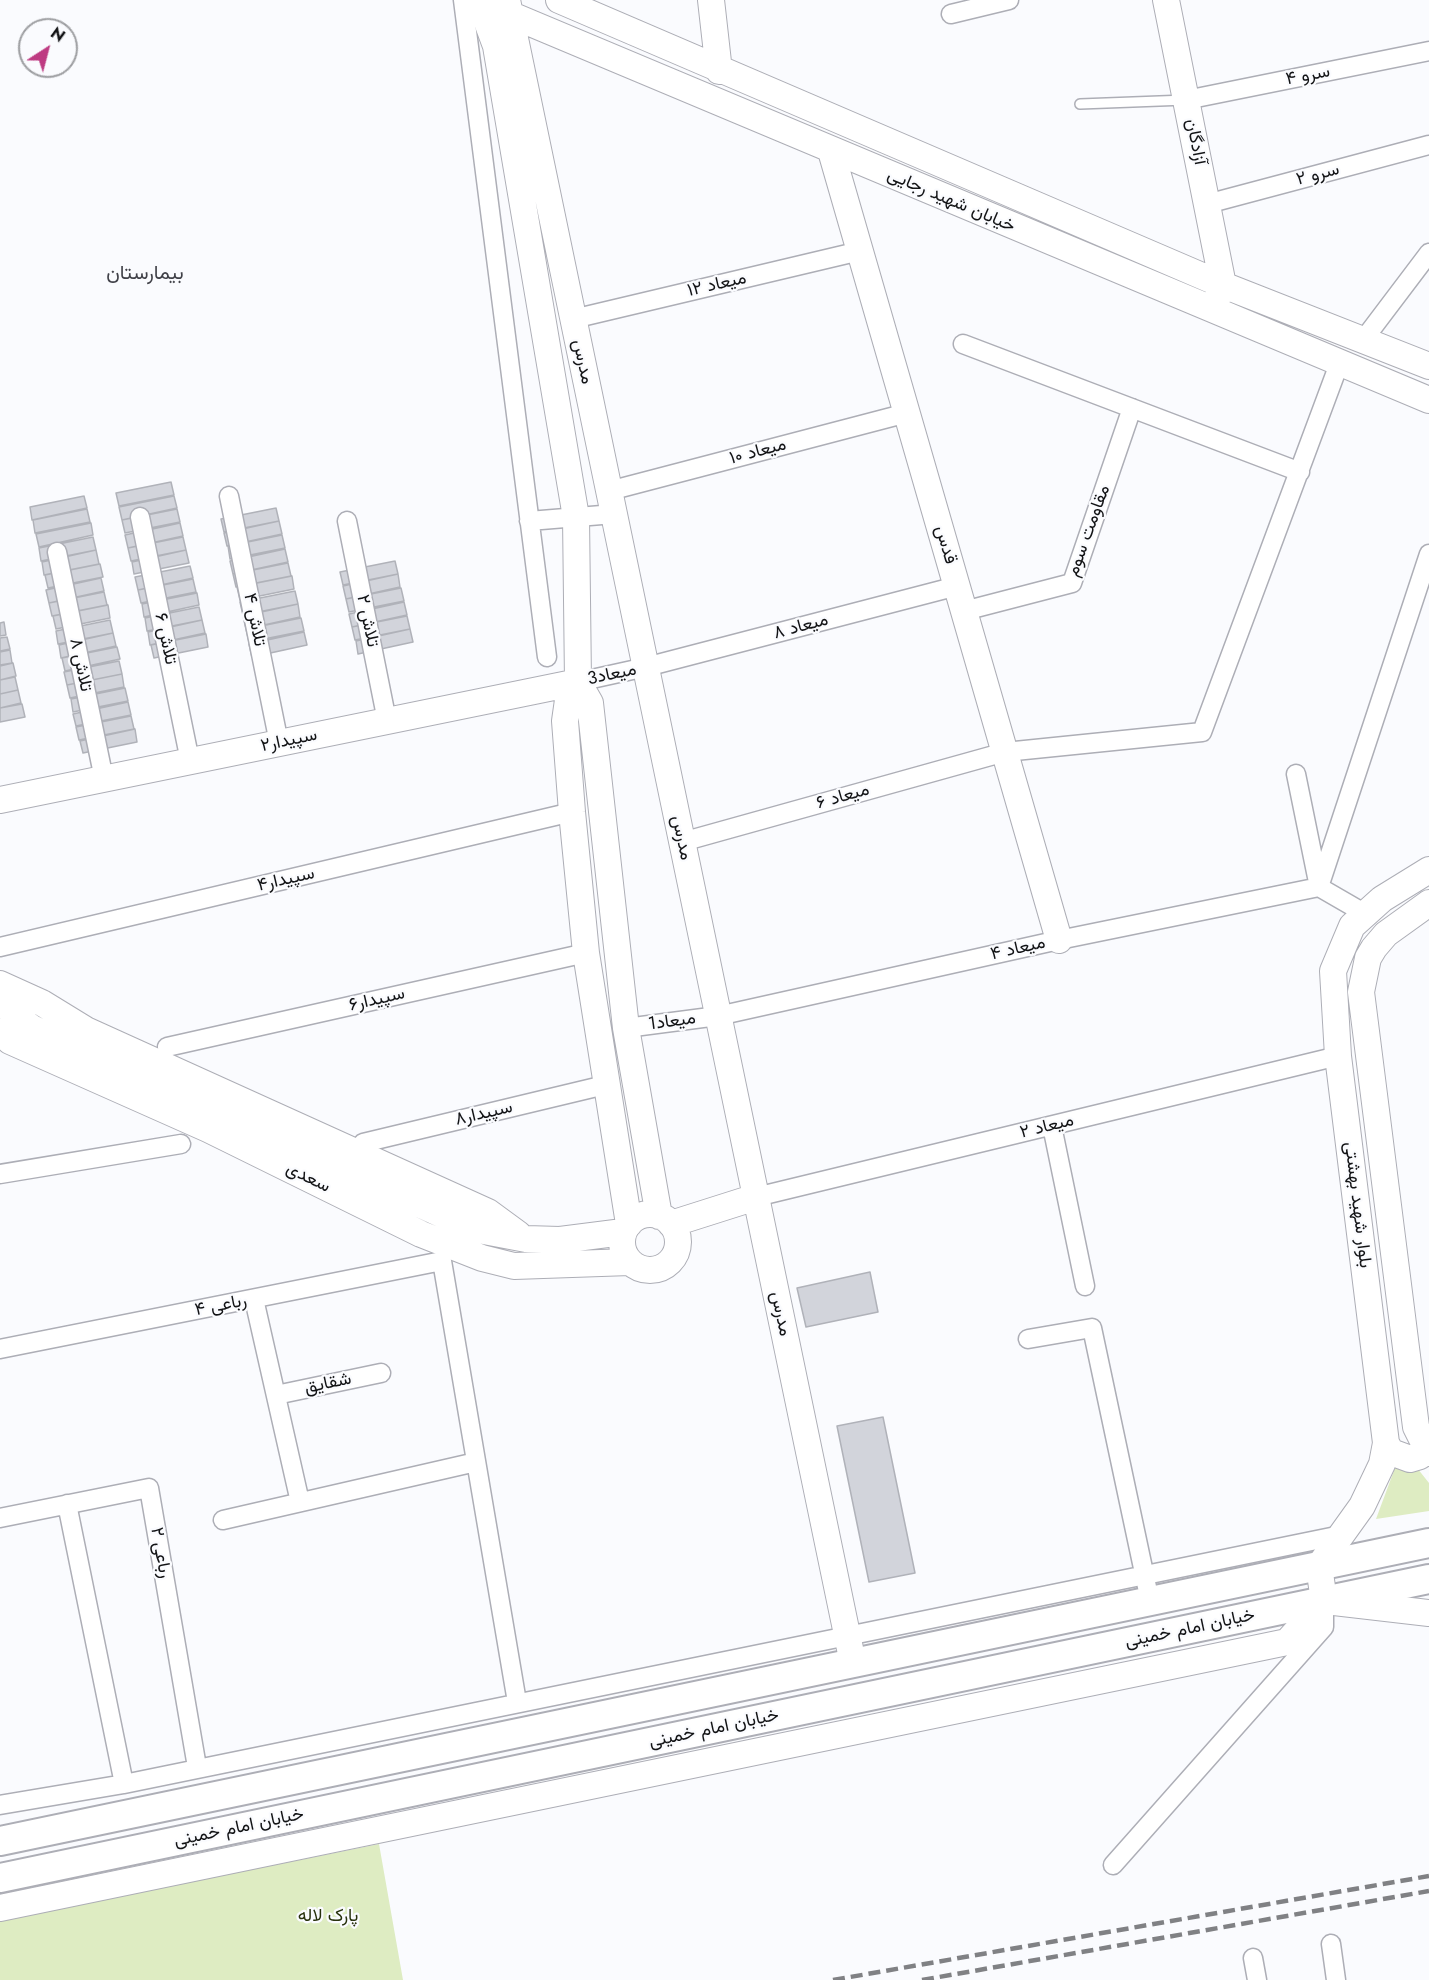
<!DOCTYPE html>
<meta charset="utf-8">
<style>
body{margin:0}
#map{position:relative;width:1429px;height:1980px;overflow:hidden;background:#fafbfe;font-family:Jost,sans-serif}
canvas{display:block}
.north{position:absolute;left:18px;top:18px;width:60px;height:60px;box-sizing:border-box;background:#fafbfe;border:2px solid #9d9ea1;border-radius:50%;rotate:36deg;font-size:16px;font-weight:700;line-height:24px;text-align:center;color:#121315}
.north::after{content:'';display:block;margin:auto;width:21px;height:27px;background:#be3b82;clip-path:polygon(50% 0,100% 100%,50% 72%,0 100%)}
</style>
<div id="map">
<canvas width="1429" height="1980"></canvas>
<div class="north">N</div>
</div>
<script>
const ctx = document.querySelector('canvas').getContext('2d');
ctx.lineJoin = 'round';
function paint(path, color) {
  ctx.fillStyle = color;
  ctx.fill(path, 'evenodd');
}
function toPath(rows) {
  const path = new Path2D();
  for (const r of rows) {
    if (r.length === 3) {
      path.moveTo(r[0] + r[2], r[1]);
      path.arc(r[0], r[1], r[2], 0, 2 * Math.PI);
      continue;
    }
    path.moveTo(r[0], r[1]);
    for (let i = 2; i < r.length; i += 2) path.lineTo(r[i], r[i + 1]);
  }
  return path;
}
function stroke(path, color, width, dash) {
  ctx.strokeStyle = color;
  ctx.lineWidth = width;
  ctx.lineCap = dash ? 'butt' : 'round';
  ctx.setLineDash(dash || []);
  ctx.stroke(path);
}
function label(font, color, halo, rows, align = 'center') {
  ctx.font = font + ' Jost,Vazirmatn,sans-serif';
  ctx.lineWidth = 4.5;
  ctx.setLineDash([]);
  ctx.textBaseline = 'middle';
  ctx.strokeStyle = halo;
  ctx.fillStyle = color;
  for (const [text, x, y, turn = 0] of rows) {
    ctx.save();
    ctx.translate(x, y);
    ctx.rotate((+turn || 0) * Math.PI / 180);
    ctx.textAlign = isNaN(turn) ? turn : align;
    if (halo) ctx.strokeText(text, 0, 0);
    ctx.fillText(text, 0, 0);
    ctx.restore();
  }
}
const green = toPath([
 [1402,1449,1429,1483,1429,1511,1376,1519],
 [379,1844,403,1980,0,1980,0,1920]
]);
const building = toPath([
 [171,482,174,495,119,506,116,493,171,482],
 [84,496,87,508,32,520,30,507,84,496],
 [174,496,177,508,122,520,119,507,174,496],
 [276,508,279,521,224,532,221,519,276,508],
 [87,509,90,522,35,533,33,520,87,509],
 [177,509,180,522,125,533,122,520,177,509],
 [279,521,282,534,227,546,224,533,279,521],
 [91,523,93,535,39,547,36,534,91,523],
 [180,523,183,536,128,548,125,535,180,523],
 [282,535,285,548,230,559,228,546,282,535],
 [93,537,96,550,41,561,39,548,93,537],
 [183,537,186,550,131,561,128,548,183,537],
 [285,549,288,562,233,574,230,561,285,549],
 [96,550,99,564,44,575,42,562,96,550],
 [186,550,189,563,134,574,132,562,186,550],
 [395,561,398,574,343,585,340,572,395,561],
 [288,563,291,576,236,587,233,574,288,563],
 [100,564,103,577,48,588,45,575,100,564],
 [190,566,193,578,138,590,135,577,190,566],
 [398,574,400,587,346,599,343,586,398,574],
 [292,576,294,589,240,600,237,587,292,576],
 [101,578,104,591,49,603,46,590,101,578],
 [193,579,196,592,141,603,138,590,193,579],
 [401,588,404,601,349,612,346,599,401,588],
 [295,591,298,604,243,615,240,602,295,591],
 [104,592,107,605,52,616,49,603,104,592],
 [197,593,199,605,144,617,142,604,197,593],
 [404,602,407,615,352,627,349,614,404,602],
 [298,604,300,617,246,629,243,616,298,604],
 [108,605,110,618,56,629,53,616,108,605],
 [199,607,202,620,147,631,145,618,199,607],
 [407,616,410,629,355,640,352,627,407,616],
 [301,618,304,631,249,642,246,629,301,618],
 [110,620,113,633,58,644,56,631,110,620],
 [202,620,205,633,150,645,148,632,202,620],
 [4,622,6,635,0,636,0,623,4,622],
 [410,629,413,642,358,654,356,641,410,629],
 [304,632,307,645,252,657,249,644,304,632],
 [113,633,116,646,61,658,59,645,113,633],
 [206,634,208,647,154,658,151,645,206,634],
 [7,637,10,649,0,651,0,638,7,637],
 [117,647,120,659,65,671,62,658,117,647],
 [10,650,12,663,0,665,0,652,10,650],
 [119,661,122,674,67,685,64,672,119,661],
 [13,663,16,676,0,680,0,666,13,663],
 [122,674,124,687,70,698,67,685,122,674],
 [15,677,18,690,0,694,0,680,15,677],
 [125,688,128,701,73,712,71,699,125,688],
 [18,690,21,703,0,708,0,694,18,690],
 [128,702,131,715,76,726,73,714,128,702],
 [22,704,25,717,0,722,0,708,22,704],
 [131,716,134,729,79,740,76,727,131,716],
 [135,729,137,742,83,753,80,741,135,729],
 [870,1272,878,1312,806,1327,797,1288,870,1272],
 [883,1417,915,1573,869,1582,837,1426,883,1417]
]);
const lane = toPath([
 [1080,104,1186,100]
]);
const street = toPath([
 [463,0,547,657],
 [951,14,1009,0],
 [1186,100,1429,51],
 [1207,204,1429,145],
 [573,319,860,251],
 [1364,339,1429,253],
 [963,344,1300,472],
 [609,491,907,413],
 [229,496,279,743],
 [140,517,190,761],
 [347,521,387,721],
 [529,521,614,514],
 [57,552,104,779],
 [964,611,1072,583,1132,408],
 [578,682,646,667,957,586],
 [682,842,1005,752,1202,732,1339,364],
 [1364,913,1319,887,1429,554],
 [0,947,572,812],
 [626,1028,718,1016,1059,940,1319,887,1296,774],
 [167,1047,586,953],
 [1052,1126,1085,1286],
 [363,1143,605,1085],
 [0,1174,181,1144],
 [756,1197,1338,1056],
 [254,1299,300,1502],
 [1028,1339,1092,1328,1147,1587],
 [0,1349,442,1261,517,1702],
 [276,1395,381,1373],
 [67,1504,124,1784],
 [0,1518,149,1488,197,1767],
 [223,1520,476,1462],
 [0,1805,124,1784,1341,1535],
 [1113,1865,1324,1627,1324,1601],
 [1331,1944,1336,1980],
 [1253,1958,1257,1980]
]);
const secondary = toPath([
 [479,0,496,46,576,517,578,682,590,703,626,1028,659,1216],
 [507,0,853,1663],
 [559,0,1223,285,1429,366],
 [711,0,719,71],
 [1166,0,1223,285,1218,296],
 [497,9,1429,400],
 [831,151,1059,940],
 [578,682,568,700,565,721,572,812,586,953,629,1224],
 [0,800,578,682],
 [1429,903,1386,934,1374,948,1368,958,1361,992,1416,1427,1429,1453],
 [0,984,42,1003,86,1030,488,1212,518,1234],
 [0,998,14,1015,32,1028,454,1220,484,1231,526,1239,560,1240,623,1232],
 [0,1032,10,1041,208,1129,421,1234,482,1258,514,1266,630,1262],
 [650,1242,28],
 [671,1224,756,1197],
 [1386,1443,1391,1452,1410,1459,1420,1456,1427,1450],
 [1324,1601,1319,1566,1362,1506,1382,1464,1386,1443,1338,1056,1333,971,1352,926,1382,899,1429,870],
 [1334,1602,1429,1613],
 [0,1908,1287,1642,1324,1601]
]);
const primary = toPath([
 [0,1841,1429,1543],
 [0,1878,1429,1579]
]);
const rail = toPath([
 [833,1980,1429,1876],
 [922,1980,1429,1891]
]);
const streetNames = [
 ["سرو ۴",1308,76,-11],
 ["آزادگان",1195,142,79],
 ["سرو ۲",1318,175,-15],
 ["خیابان شهید رجایی",951,201,23],
 ["میعاد ۱۲",717,285,-13],
 ["مدرس",582,362,78],
 ["میعاد ۱۰",758,452,-15],
 ["مقاومت سوم",1089,531,-70],
 ["قدس",945,545,74],
 ["تلاش ۴",254,620,78],
 ["تلاش ۲",367,621,78],
 ["میعاد ۸",801,627,-15],
 ["تلاش ۶",165,639,78],
 ["تلاش ۸",80,665,78],
 ["میعاد3",612,675,-12],
 ["سپیدار۲",289,741,-12],
 ["میعاد ۶",843,797,-16],
 ["مدرس",681,838,78],
 ["سپیدار۴",286,880,-13],
 ["میعاد ۴",1018,949,-13],
 ["سپیدار۶",377,1000,-13],
 ["میعاد1",672,1022,-8],
 ["سپیدار۸",484,1114,-13],
 ["میعاد ۲",1047,1127,-14],
 ["سعدی",308,1178,26],
 ["بلوار شهید بهشتی",1357,1205,83],
 ["رباعی ۴",221,1306,-11],
 ["مدرس",780,1314,78],
 ["شقایق",328,1384,-12],
 ["رباعی ۲",160,1553,80],
 ["خیابان امام خمینی",1190,1629,-12],
 ["خیابان امام خمینی",714,1729,-12],
 ["خیابان امام خمینی",239,1828,-12]
];
const parkNames = [
 ["پارک لاله",328,1917]
];
const neighbourhoodNames = [
 ["بیمارستان",145,274]
];
paint(green, '#deecc2');
paint(building, '#d2d4db');
stroke(building, '#b0b2b9', 1.5);
stroke(lane, '#adaeb6', 12);
stroke(street, '#adaeb6', 21);
stroke(secondary, '#adaeb6', 28);
stroke(primary, '#adaeb6', 32);
stroke(lane, '#fff', 9);
stroke(street, '#fff', 18);
stroke(secondary, '#fff', 26);
stroke(primary, '#fff', 28);
stroke(rail, '#808184', 4.5, [12, 6]);
label('18px', '#121315', '#fafbfe', streetNames);
label('18px', '#28320d', '#fafbfe', parkNames);
label('20px', '#404148', '#fafbfe', neighbourhoodNames);
</script>
